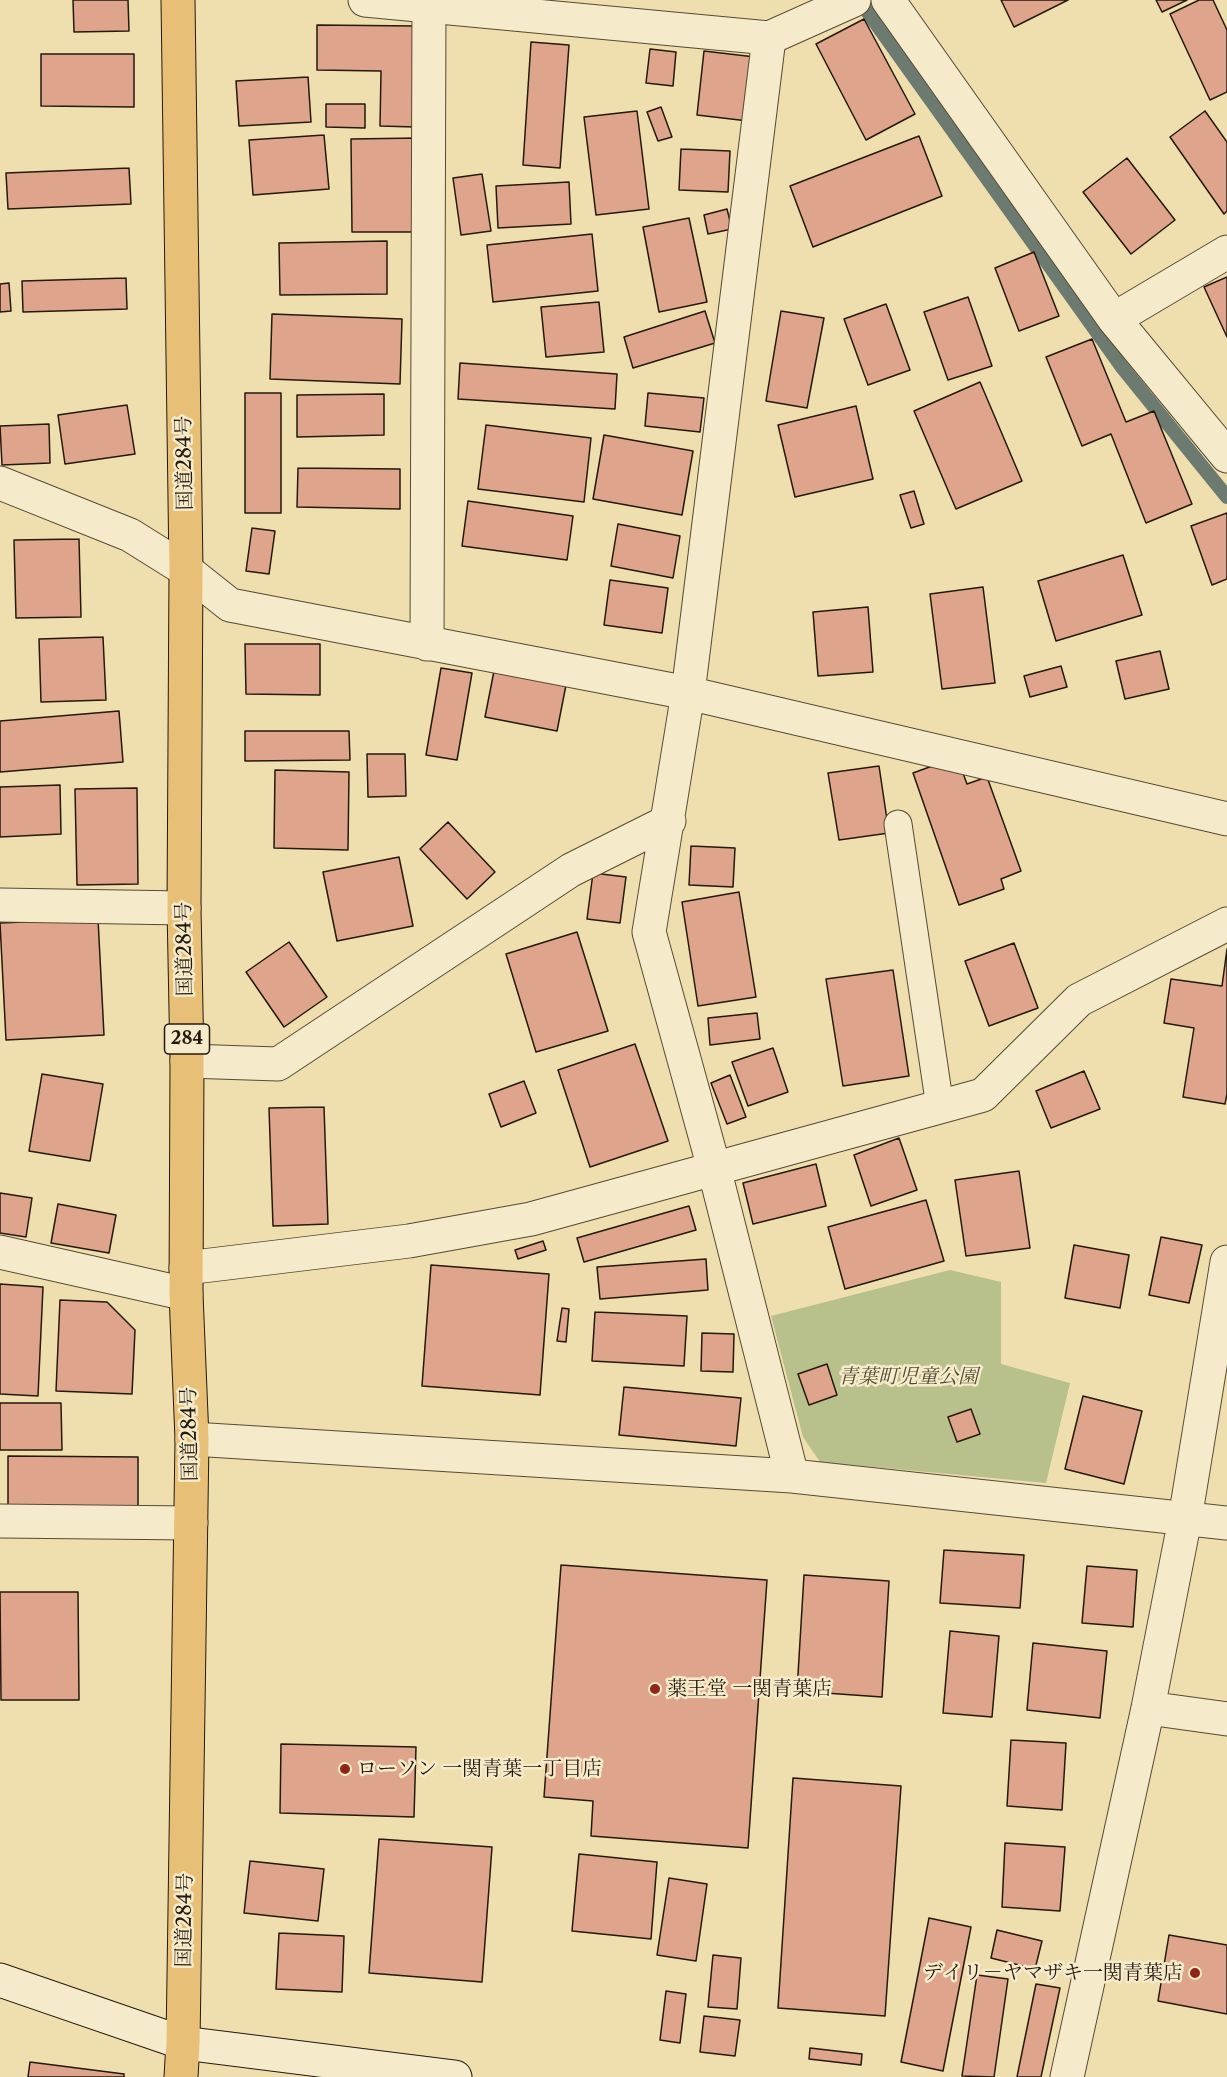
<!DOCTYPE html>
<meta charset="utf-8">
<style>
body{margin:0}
canvas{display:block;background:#efdeae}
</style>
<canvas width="1227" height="2077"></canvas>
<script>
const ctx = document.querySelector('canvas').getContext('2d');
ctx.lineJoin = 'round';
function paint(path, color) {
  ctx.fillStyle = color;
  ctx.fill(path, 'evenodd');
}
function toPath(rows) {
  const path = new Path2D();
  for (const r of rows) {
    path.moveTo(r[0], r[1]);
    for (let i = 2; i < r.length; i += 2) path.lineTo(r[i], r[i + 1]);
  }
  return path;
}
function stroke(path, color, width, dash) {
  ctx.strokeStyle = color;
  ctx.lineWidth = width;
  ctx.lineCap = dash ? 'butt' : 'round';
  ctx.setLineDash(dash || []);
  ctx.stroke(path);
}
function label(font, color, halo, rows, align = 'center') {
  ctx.font = font + ' "Libre Caslon Text","Noto Serif JP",serif';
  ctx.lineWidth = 5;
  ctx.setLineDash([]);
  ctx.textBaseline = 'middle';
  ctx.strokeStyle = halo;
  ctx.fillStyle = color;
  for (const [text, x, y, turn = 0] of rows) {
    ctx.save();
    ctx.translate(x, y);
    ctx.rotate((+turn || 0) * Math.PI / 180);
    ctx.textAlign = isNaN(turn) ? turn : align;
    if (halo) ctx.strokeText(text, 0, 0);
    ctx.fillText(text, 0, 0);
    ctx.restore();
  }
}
const green = toPath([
 [950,1270,1001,1282,1001,1364,1070,1383,1046,1483,820,1462,803,1437,771,1316]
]);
const stream = toPath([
 [859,0,1121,366,1227,497]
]);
const building = toPath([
 [73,0,128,0,129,31,74,32,73,0],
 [1001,0,1068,0,1014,27,1001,0],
 [1156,0,1187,0,1162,12,1156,0],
 [1199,0,1213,0,1227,30,1227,92,1210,100,1170,14,1199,0],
 [864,19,915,114,866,140,816,44,864,19],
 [317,25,416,26,415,127,380,126,381,71,317,70,317,25],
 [531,42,569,45,560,168,523,165,531,42],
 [650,49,676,52,673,86,646,83,650,49],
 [704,51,755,57,748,121,697,115,704,51],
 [41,54,134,54,134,107,41,106,41,54],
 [308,77,311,122,239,126,236,81,308,77],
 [326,104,365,104,365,128,326,127,326,104],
 [661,107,672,137,658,141,647,112,661,107],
 [637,111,649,209,596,215,584,117,637,111],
 [1205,111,1227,142,1227,211,1224,214,1170,137,1205,111],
 [324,135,329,189,253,195,249,140,324,135],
 [919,136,942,196,813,247,790,186,919,136],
 [419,138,420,232,352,232,351,139,419,138],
 [681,149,730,151,728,192,679,190,681,149],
 [1127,158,1175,220,1131,254,1083,192,1127,158],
 [129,168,131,204,8,209,6,173,129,168],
 [482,174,491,231,461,235,453,178,482,174],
 [569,182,571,224,498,228,496,186,569,182],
 [727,209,732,229,708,234,704,215,727,209],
 [689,218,707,302,659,312,643,227,689,218],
 [592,234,598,291,493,302,487,245,592,234],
 [387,241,387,294,280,295,279,243,387,241],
 [1034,252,1059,316,1019,331,995,268,1034,252],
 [1227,277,1227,337,1204,287,1227,277],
 [126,278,127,309,23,312,22,281,126,278],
 [9,283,11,311,0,312,0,284,9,283],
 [968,297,992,366,948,380,924,312,968,297],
 [599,302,604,352,546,357,541,307,599,302],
 [886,304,910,370,868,385,844,319,886,304],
 [705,311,715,343,633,368,624,337,705,311],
 [781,311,824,318,807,408,766,401,781,311],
 [272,314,402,319,400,384,270,379,272,314],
 [1092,339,1126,422,1154,411,1192,504,1146,523,1111,434,1082,446,1046,357,1092,339],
 [460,363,617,374,615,409,458,399,460,363],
 [980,382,1022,481,956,509,914,411,980,382],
 [245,393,281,393,281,513,245,513,245,393],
 [648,393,704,398,700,432,645,426,648,393],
 [384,394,384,435,297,437,297,395,384,394],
 [127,405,135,454,65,464,58,415,127,405],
 [856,406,873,479,795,497,778,425,856,406],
 [49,424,50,463,2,465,0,426,49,424],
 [486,425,591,438,584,502,478,489,486,425],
 [604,435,693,451,682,515,593,499,604,435],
 [298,468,400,469,400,509,297,507,298,468],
 [914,491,924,524,911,528,900,495,914,491],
 [468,501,573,516,567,560,462,546,468,501],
 [1227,513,1227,579,1212,585,1191,526,1227,513],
 [618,524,680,536,673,578,611,566,618,524],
 [252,528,275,531,269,574,246,571,252,528],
 [79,539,81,617,16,618,14,540,79,539],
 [1123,555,1142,615,1056,641,1038,581,1123,555],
 [610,580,668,588,662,633,604,625,610,580],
 [983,587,995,683,942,689,930,594,983,587],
 [868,607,873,672,818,676,813,612,868,607],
 [103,637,106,700,41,702,39,639,103,637],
 [245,644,320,644,320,695,246,694,245,644],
 [1160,651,1169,689,1125,699,1116,661,1160,651],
 [1061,666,1067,687,1030,697,1024,676,1061,666],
 [441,668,472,673,457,760,426,755,441,668],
 [494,671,566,685,557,731,485,717,494,671],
 [119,711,123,762,0,772,0,721,119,711],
 [245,731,349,731,350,760,245,761,245,731],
 [367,754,405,754,406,796,368,797,367,754],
 [957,757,967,784,987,777,1021,871,1001,879,1004,889,959,905,913,773,957,757],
 [879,766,889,833,839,840,828,773,879,766],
 [275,770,349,772,348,850,274,848,275,770],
 [60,785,61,834,0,837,0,787,60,785],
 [137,788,138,884,77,885,75,789,137,788],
 [448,822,495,872,467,899,420,849,448,822],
 [691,846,735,848,733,887,689,885,691,846],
 [399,857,413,926,337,941,323,872,399,857],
 [593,873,626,877,620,923,587,919,593,873],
 [739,892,756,997,698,1006,682,902,739,892],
 [98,919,104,1035,6,1040,0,923,98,919],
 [577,932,608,1031,536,1052,506,954,577,932],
 [289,942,327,997,284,1027,246,972,289,942],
 [1014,943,1038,1008,989,1026,965,961,1014,943],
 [1227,949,1227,1094,1225,1104,1183,1097,1194,1028,1164,1023,1171,979,1222,986,1227,949],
 [893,970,909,1076,843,1086,826,979,893,970],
 [757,1013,760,1039,710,1045,708,1018,757,1013],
 [635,1044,668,1141,590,1167,558,1070,635,1044],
 [773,1048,788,1092,748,1106,732,1062,773,1048],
 [1084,1071,1100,1109,1051,1128,1036,1091,1084,1071],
 [42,1074,103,1084,90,1161,29,1151,42,1074],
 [730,1075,746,1117,727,1124,711,1083,730,1075],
 [524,1081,536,1113,501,1127,489,1094,524,1081],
 [324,1107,328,1224,273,1226,269,1108,324,1107],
 [899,1138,917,1190,871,1206,854,1155,899,1138],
 [816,1164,826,1206,753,1224,743,1183,816,1164],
 [1019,1171,1030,1248,966,1256,955,1180,1019,1171],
 [0,1193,32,1198,26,1237,0,1233,0,1193],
 [926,1200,944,1261,845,1289,828,1227,926,1200],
 [58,1204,116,1215,109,1253,51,1243,58,1204],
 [689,1206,696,1230,584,1262,577,1238,689,1206],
 [1161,1237,1202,1245,1189,1303,1149,1295,1161,1237],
 [543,1241,546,1250,518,1259,515,1250,543,1241],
 [1074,1245,1129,1255,1120,1308,1065,1298,1074,1245],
 [706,1259,708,1290,600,1299,597,1267,706,1259],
 [431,1265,549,1274,540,1395,422,1386,431,1265],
 [0,1284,43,1287,38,1396,0,1394,0,1284],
 [60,1300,107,1302,135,1330,132,1394,56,1391,60,1300],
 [562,1308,569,1309,566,1342,557,1341,562,1308],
 [595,1312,687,1316,684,1366,592,1361,595,1312],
 [702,1333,734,1334,733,1372,701,1371,702,1333],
 [827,1364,837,1395,809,1405,798,1374,827,1364],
 [624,1387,741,1398,736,1446,619,1435,624,1387],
 [1083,1396,1142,1411,1124,1484,1065,1469,1083,1396],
 [0,1403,61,1403,62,1450,0,1450,0,1403],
 [971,1409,980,1434,957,1442,948,1417,971,1409],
 [8,1456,138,1457,138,1509,8,1508,8,1456],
 [944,1550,1024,1555,1020,1608,940,1603,944,1550],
 [561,1565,767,1580,748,1848,591,1836,593,1801,544,1797,561,1565],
 [1087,1566,1137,1570,1133,1627,1082,1623,1087,1566],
 [804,1575,889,1581,882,1697,797,1691,804,1575],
 [0,1592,78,1592,79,1700,1,1700,0,1592],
 [950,1631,999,1636,992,1717,943,1713,950,1631],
 [1033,1643,1107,1651,1100,1718,1027,1710,1033,1643],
 [1011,1740,1066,1743,1062,1810,1007,1806,1011,1740],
 [281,1744,416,1747,414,1817,280,1813,281,1744],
 [793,1778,901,1786,885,2016,778,2008,793,1778],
 [379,1839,492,1847,482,1982,369,1973,379,1839],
 [1005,1843,1065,1847,1060,1911,1002,1907,1005,1843],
 [579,1854,657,1862,651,1939,572,1931,579,1854],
 [250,1861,324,1869,318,1921,244,1913,250,1861],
 [669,1878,707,1884,696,1961,657,1955,669,1878],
 [929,1918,971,1927,943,2071,901,2062,929,1918],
 [997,1930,1042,1941,1035,1969,991,1958,997,1930],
 [279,1933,344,1936,342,1992,276,1989,279,1933],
 [1169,1935,1227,1945,1227,2014,1158,2001,1169,1935],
 [713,1955,741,1958,737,2009,708,2007,713,1955],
 [977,1975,1008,1979,994,2077,962,2076,977,1975],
 [1036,1984,1060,1988,1041,2077,1017,2077,1036,1984],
 [666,1991,686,1994,680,2043,660,2040,666,1991],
 [704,2016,740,2020,735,2056,700,2052,704,2016],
 [810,2048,862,2054,861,2065,809,2059,810,2048],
 [30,2062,124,2074,124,2077,28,2077,30,2062]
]);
const lane = toPath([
 [898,824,940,1107]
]);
const street = toPath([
 [365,0,769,38,688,693,649,932,714,1168,792,1476],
 [888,0,1114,319,1227,456],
 [769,38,854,0],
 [1114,319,1227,252],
 [0,483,130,535,186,570,230,605,688,693,1227,819],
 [427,644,429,0],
 [0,905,184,908],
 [187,1061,278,1064,571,870,669,821],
 [0,1252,186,1294],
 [186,1268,409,1241,531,1219,983,1095,1079,1000,1227,924],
 [192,1439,792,1476,1227,1523],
 [0,1521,191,1523],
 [1148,1708,1227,1719],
 [1067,2077,1148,1708,1185,1519,1227,1262]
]);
const secondary = toPath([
 [0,1980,183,2043,455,2077]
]);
const highway = toPath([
 [178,0,186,570,184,908,187,1061,186,1294,192,1439,183,2043,181,2077]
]);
const markers = [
 [655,1689,6,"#8f2418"],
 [345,1769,6,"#8f2418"],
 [1195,1973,6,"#8f2418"]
];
const shields = [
 [187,1039,45]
];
const shieldNames = [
 ["284",187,1039]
];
const streetNames = [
 ["国道284号",185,463,-91],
 ["国道284号",185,949,-91],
 ["国道284号",190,1434,-91],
 ["国道284号",185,1920,-89]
];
const parkNames = [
 ["青葉町児童公園",908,1377]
];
const poiNames = [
 ["薬王堂 一関青葉店",667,1689],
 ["ローソン 一関青葉一丁目店",357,1769],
 ["デイリ－ヤマザキ一関青葉店",1183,1973,"right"]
];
paint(green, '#b8c18b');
stroke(stream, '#6c7a70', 14);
paint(building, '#dfa58c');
stroke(building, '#24190c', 1.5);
stroke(lane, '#574a34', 29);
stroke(street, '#574a34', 35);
stroke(secondary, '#24190c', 35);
stroke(highway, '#24190c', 35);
stroke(lane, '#f5eaca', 27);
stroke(street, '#f5eaca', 33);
stroke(secondary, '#f5eaca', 33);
stroke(highway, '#e8bf77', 33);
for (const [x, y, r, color] of markers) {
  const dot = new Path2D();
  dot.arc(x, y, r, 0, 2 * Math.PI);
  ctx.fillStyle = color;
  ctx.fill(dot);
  stroke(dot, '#f5eaca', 2);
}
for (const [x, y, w] of shields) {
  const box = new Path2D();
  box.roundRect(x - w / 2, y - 15, w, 30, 4.5);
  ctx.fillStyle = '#f5eaca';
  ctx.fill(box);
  stroke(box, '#24190c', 1.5);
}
label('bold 18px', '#24190c', null, shieldNames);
label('20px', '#24190c', '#f5eaca', streetNames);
label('italic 20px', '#504b32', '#f5eaca', parkNames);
label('20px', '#24190c', '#f5eaca', poiNames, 'left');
</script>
